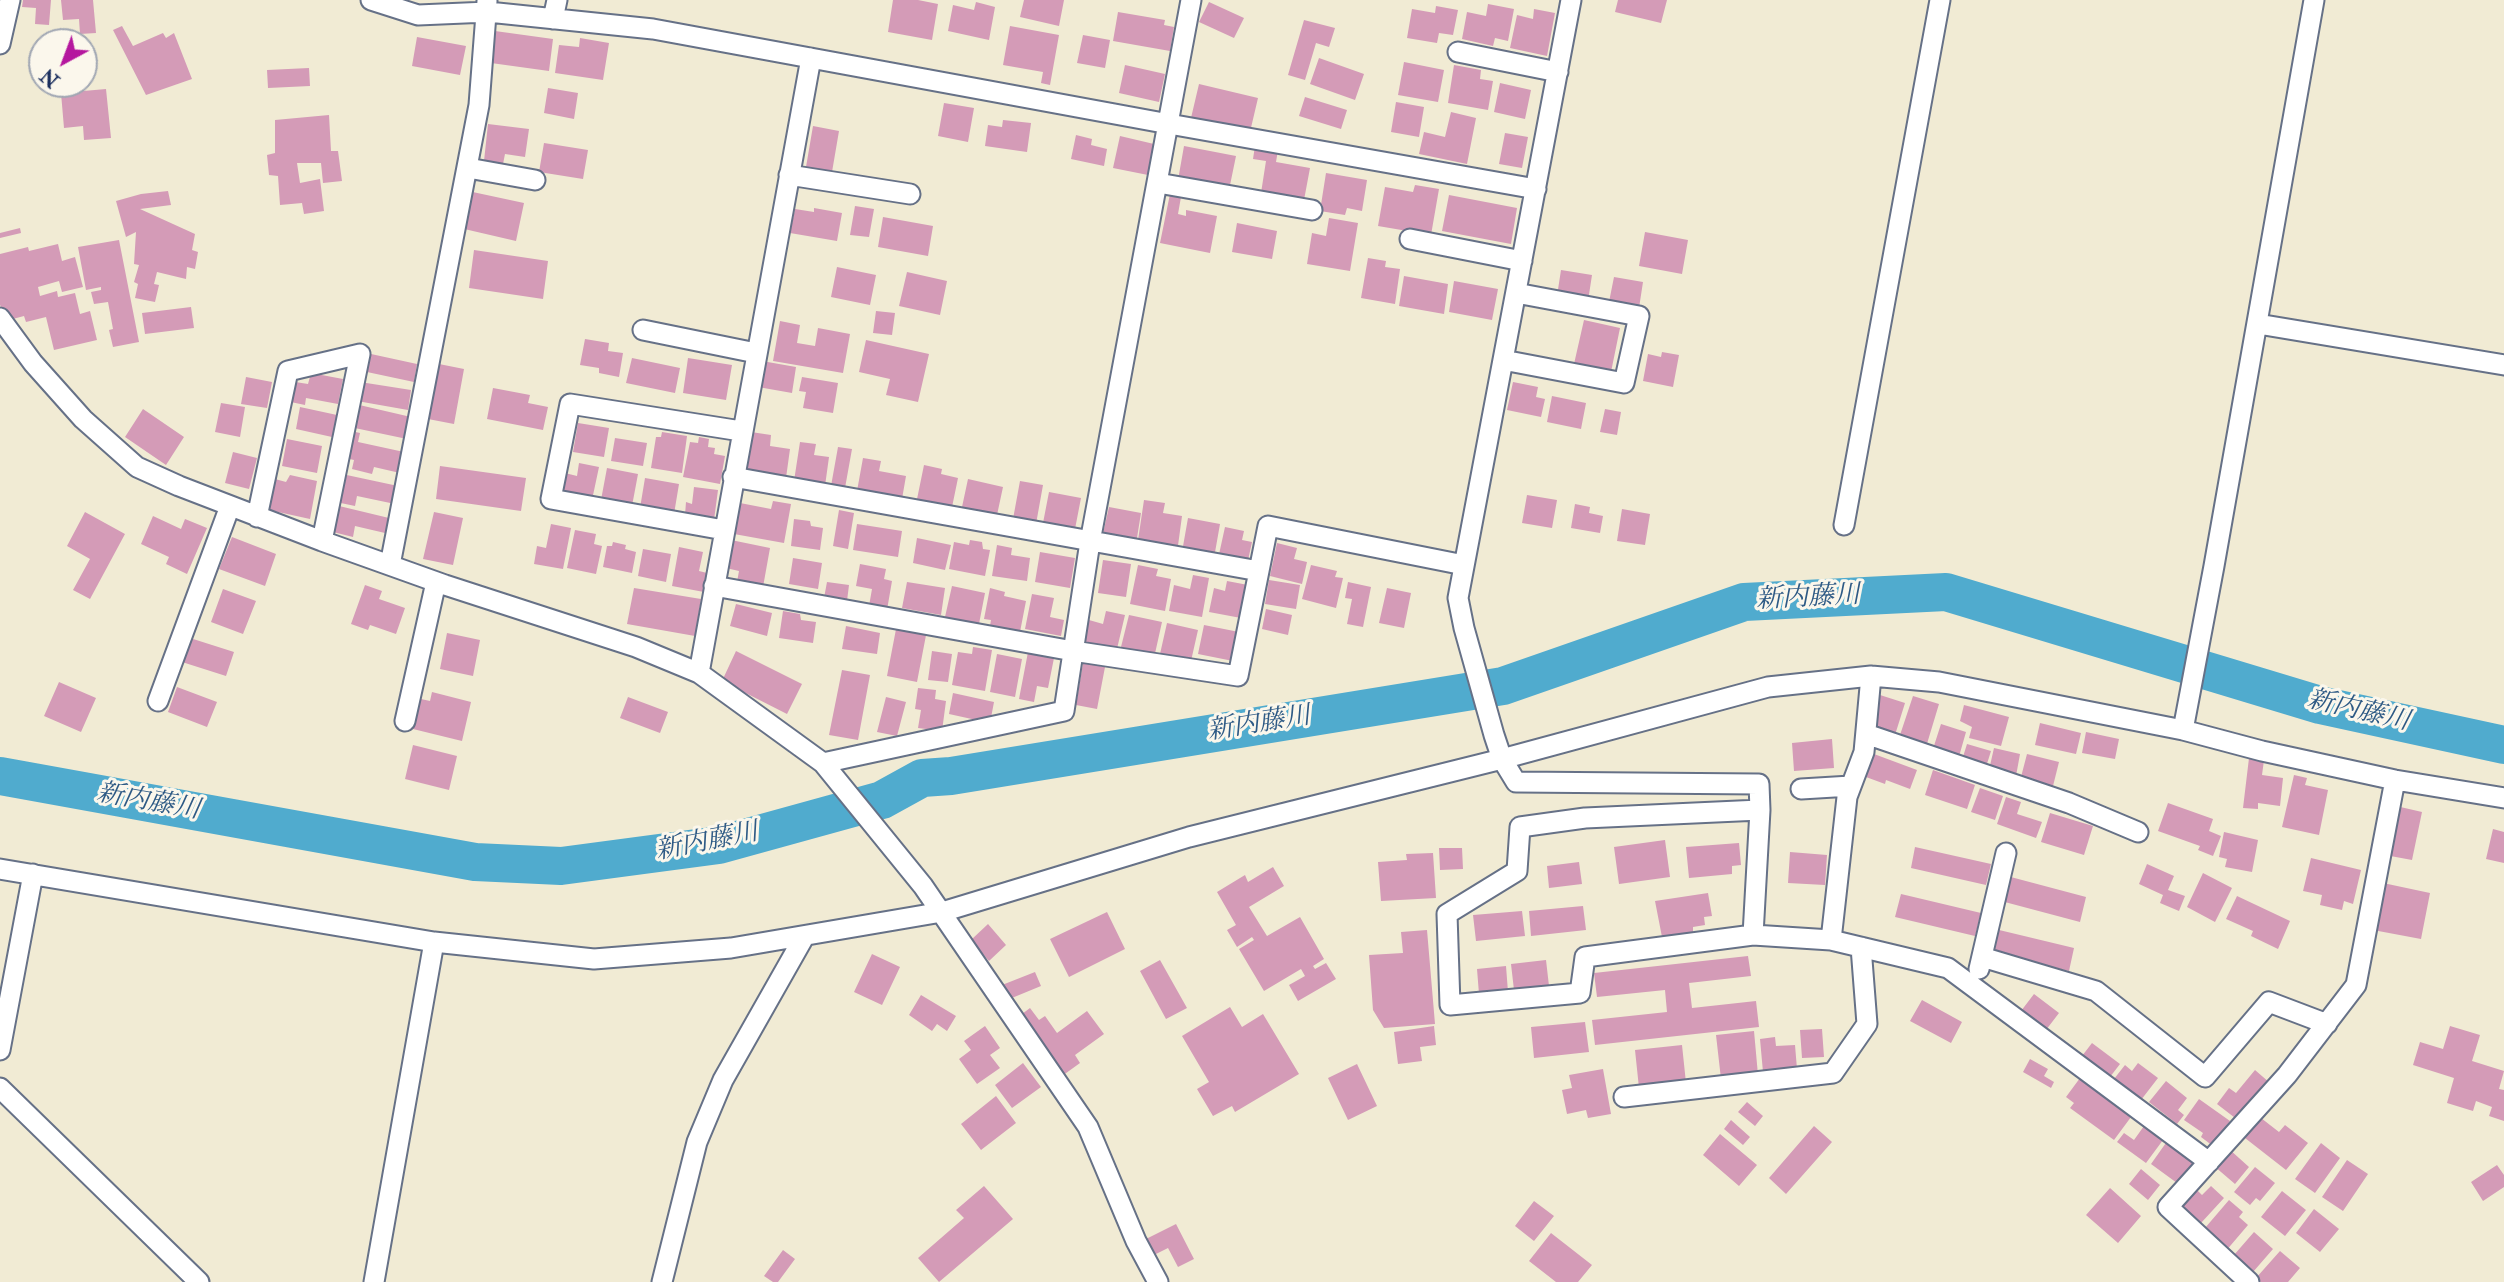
<!DOCTYPE html>
<meta charset="utf-8">
<style>
body{margin:0}
#map{position:relative;width:2504px;height:1282px;overflow:hidden;background:#f1ebd4;font-family:"IM FELL Double Pica",serif}
canvas{display:block}
.north{position:absolute;left:28px;top:28px;width:70px;height:70px;box-sizing:border-box;background:#fbf7ec;border:2px solid #a1a7b3;border-radius:50%;rotate:221deg;font-size:19px;font-weight:700;line-height:28px;text-align:center;color:#1b2f5e}
.north::after{content:'';display:block;margin:auto;width:24px;height:32px;background:#b5179e;clip-path:polygon(50% 0,100% 100%,50% 72%,0 100%)}
</style>
<div id="map">
<canvas width="2504" height="1282"></canvas>
<div class="north">N</div>
</div>
<script>
const ctx = document.querySelector('canvas').getContext('2d');
ctx.lineJoin = 'round';
function toPath(rows) {
  const path = new Path2D();
  for (const r of rows) {
    path.moveTo(r[0], r[1]);
    for (let i = 2; i < r.length; i += 2) path.lineTo(r[i], r[i + 1]);
  }
  return path;
}
function stroke(path, color, width, dash) {
  ctx.strokeStyle = color;
  ctx.lineWidth = width;
  ctx.lineCap = dash ? 'butt' : 'round';
  ctx.setLineDash(dash || []);
  ctx.stroke(path);
}
function paint(path, color) {
  ctx.fillStyle = color;
  ctx.fill(path, 'evenodd');
}
function label(font, color, halo, rows, align = 'center') {
  ctx.font = font + ' "IM FELL Double Pica","Noto Serif JP",serif';
  ctx.lineWidth = 6;
  ctx.setLineDash([]);
  ctx.textBaseline = 'middle';
  ctx.strokeStyle = halo;
  ctx.fillStyle = color;
  for (const [text, x, y, turn = 0] of rows) {
    ctx.save();
    ctx.translate(x, y);
    ctx.rotate((+turn || 0) * Math.PI / 180);
    ctx.textAlign = isNaN(turn) ? turn : align;
    if (halo) ctx.strokeText(text, 0, 0);
    ctx.fillText(text, 0, 0);
    ctx.restore();
  }
}
const river = toPath([
 [0,776,475,862,561,866,719,845,882,800,922,778,951,776,1503,686,1744,602,1946,592,2320,705,2504,745]
]);
const building = toPath([
 [23,0,51,0,49,25,35,24,36,8,22,7],
 [61,0,93,0,96,33,80,34,79,19,63,20],
 [893,0,918,0,938,4,932,40,888,32],
 [1024,0,1064,0,1059,26,1020,17],
 [1618,0,1667,0,1661,23,1615,12],
 [976,2,995,7,989,40,948,31,953,5,974,10],
 [1209,2,1244,18,1234,38,1199,22],
 [1488,4,1514,9,1508,41,1495,38,1493,46,1462,39,1467,12,1486,16],
 [1436,6,1458,10,1453,35,1439,33,1437,43,1407,38,1412,9,1435,13],
 [1534,9,1555,13,1547,56,1510,48,1517,15,1533,19],
 [1118,12,1165,20,1164,25,1174,27,1170,51,1113,41],
 [1304,20,1335,28,1329,47,1316,43,1305,80,1288,75],
 [122,26,133,46,163,33,166,38,174,33,192,79,146,95,113,30],
 [1010,26,1059,35,1050,85,1041,83,1043,72,1003,65],
 [495,31,553,39,549,71,491,63],
 [1083,35,1110,40,1105,68,1077,63],
 [417,37,466,46,460,75,412,66],
 [580,38,609,43,603,80,555,73,559,45,579,47],
 [1319,58,1364,74,1355,100,1310,84],
 [1404,62,1444,70,1438,102,1398,95],
 [1125,65,1165,74,1159,102,1119,93],
 [1454,65,1481,70,1480,79,1493,81,1488,110,1448,103],
 [309,68,310,86,268,88,267,70],
 [1500,83,1531,90,1525,119,1494,112],
 [1199,84,1258,98,1250,132,1191,118],
 [548,88,578,93,574,119,544,113],
 [106,89,111,138,84,140,83,126,64,128,61,93],
 [1305,97,1347,110,1341,129,1299,116],
 [1396,102,1424,107,1419,137,1391,132],
 [944,103,974,108,968,142,938,136],
 [1451,112,1476,118,1467,164,1419,154,1424,132,1445,137],
 [329,115,331,151,338,151,342,181,323,183,321,163,297,163,300,183,320,179,324,211,304,214,302,203,280,205,278,176,269,175,267,155,275,153,275,120],
 [1003,120,1031,123,1027,152,985,146,988,125,1002,127],
 [488,124,529,129,525,157,505,154,503,164,484,161],
 [813,126,839,131,832,172,806,167],
 [1505,133,1528,137,1522,168,1499,164],
 [1076,135,1092,139,1091,145,1107,149,1104,166,1071,159],
 [1120,136,1154,144,1148,175,1113,168],
 [544,143,588,150,583,179,539,172],
 [1184,146,1236,156,1229,190,1178,180],
 [1255,146,1278,150,1276,162,1310,168,1304,200,1261,193,1266,161,1253,159],
 [1326,173,1367,180,1362,211,1347,208,1345,215,1320,211],
 [1415,185,1439,189,1431,235,1378,226,1385,187,1413,192],
 [168,191,171,205,140,209,195,234,192,250,198,252,195,269,187,267,186,279,157,272,154,284,159,285,155,302,135,298,138,284,134,282,139,265,134,264,136,232,126,237,116,201,141,194],
 [468,191,524,203,516,241,460,228],
 [1170,194,1181,197,1178,214,1186,216,1186,210,1217,216,1210,253,1160,243],
 [1449,195,1517,208,1511,244,1442,231],
 [855,206,874,209,869,237,850,235],
 [814,208,842,213,837,241,790,233,795,209,814,212],
 [883,217,933,226,928,256,878,247],
 [1329,218,1358,223,1350,271,1307,264,1312,233,1326,236],
 [1237,223,1277,231,1272,259,1232,252],
 [20,228,21,233,0,238,0,233],
 [1645,232,1688,240,1682,274,1639,266],
 [119,240,139,342,113,347,109,330,113,329,108,302,94,304,91,292,101,290,101,287,86,290,78,247],
 [58,244,62,261,75,257,83,287,62,292,59,281,38,287,40,296,57,291,58,297,75,293,80,314,90,311,97,340,54,350,46,317,26,322,24,316,9,320,0,305,0,254,28,247,29,251],
 [474,250,548,261,543,299,469,288],
 [1368,258,1386,261,1385,267,1400,269,1395,304,1361,298],
 [837,267,876,275,870,305,831,297],
 [1561,270,1592,275,1588,301,1557,296],
 [907,272,947,281,940,315,899,306],
 [1404,276,1448,284,1444,314,1399,306],
 [1614,277,1643,282,1639,308,1609,302],
 [1454,281,1498,289,1492,320,1449,312],
 [191,307,194,328,145,334,142,313],
 [876,311,895,313,892,335,873,333],
 [1584,320,1620,328,1611,372,1574,364],
 [780,321,800,325,797,343,815,346,818,328,850,334,843,373,773,361],
 [585,339,609,343,608,351,623,353,619,377,599,373,599,368,580,365],
 [866,340,929,354,918,402,886,395,890,379,859,372],
 [1662,352,1679,355,1673,387,1643,381,1648,354,1661,357],
 [371,354,417,364,414,382,367,372],
 [632,358,680,368,675,393,626,383],
 [688,358,732,365,726,400,683,393],
 [762,361,796,367,792,393,758,387],
 [439,364,464,369,454,424,428,419],
 [311,373,343,379,338,404,306,398,305,405,286,401,289,381,308,384],
 [246,377,272,382,267,408,241,404],
 [802,377,838,383,833,413,803,408,806,392,799,391],
 [360,382,411,390,408,410,357,401],
 [1513,382,1538,387,1536,397,1545,399,1541,417,1507,410],
 [493,388,530,395,528,403,548,407,543,430,487,419],
 [1552,396,1586,403,1581,429,1547,422],
 [221,403,245,407,240,437,215,432],
 [355,404,411,417,407,439,350,427],
 [300,407,337,415,332,437,296,429],
 [143,409,184,437,166,465,125,437],
 [1605,409,1621,412,1617,435,1600,432],
 [578,423,609,428,604,457,573,452],
 [351,431,360,433,358,442,404,452,400,473,374,467,372,474,352,469,354,460,345,458],
 [662,432,687,436,682,473,651,468,656,437,661,437],
 [751,432,771,435,770,446,790,449,786,478,746,472],
 [699,437,709,439,708,447,715,448,714,454,725,456,720,484,683,477,690,442,698,443],
 [615,438,647,443,643,466,611,461],
 [287,439,322,446,317,473,282,466],
 [800,442,816,444,814,455,829,457,825,486,794,481],
 [838,447,852,449,845,488,831,486],
 [233,452,257,458,249,489,225,483],
 [863,458,881,461,879,471,906,476,902,499,857,491],
 [579,463,599,467,592,500,561,493,565,473,577,476],
 [924,465,942,469,941,474,958,478,951,512,916,504],
 [440,466,526,478,521,511,436,499],
 [607,468,638,474,632,506,601,500],
 [342,474,398,486,395,504,357,496,355,506,336,502],
 [290,475,317,481,310,519,269,510,275,479,286,482],
 [645,478,679,484,674,514,640,508],
 [968,479,1003,487,997,515,962,507],
 [1020,481,1043,485,1036,524,1013,519],
 [694,487,718,490,714,520,685,515,686,502,692,504],
 [1049,492,1081,498,1075,529,1043,523],
 [1527,495,1557,500,1552,528,1522,523],
 [1144,500,1165,503,1163,513,1182,516,1177,553,1137,547],
 [773,501,791,504,784,543,734,534,740,503,771,509],
 [1575,504,1590,507,1589,513,1603,516,1600,533,1571,528],
 [335,505,389,518,385,533,355,526,353,537,329,531],
 [1109,507,1141,513,1136,544,1102,538],
 [1622,509,1650,514,1645,545,1617,541],
 [839,510,854,513,848,549,833,546],
 [85,512,125,534,90,599,73,590,90,559,67,546],
 [434,512,463,518,453,565,423,559],
 [153,516,181,529,185,519,207,528,187,574,166,564,169,557,141,544],
 [1188,518,1220,524,1214,558,1182,552],
 [794,519,810,521,811,526,823,528,820,550,791,546],
 [551,524,571,528,563,569,534,564,537,546,546,548],
 [857,524,902,531,898,557,853,550],
 [1225,527,1244,531,1242,540,1252,542,1247,565,1218,559],
 [575,530,596,534,594,544,602,546,596,574,567,568],
 [232,537,276,554,265,586,219,569],
 [917,538,951,545,945,570,913,563],
 [731,540,770,548,763,587,737,582,739,571,726,568],
 [970,540,982,542,983,549,990,550,985,576,949,569,954,542,969,545],
 [613,542,626,545,625,549,636,552,632,573,603,567,607,546,612,546],
 [1277,543,1297,548,1294,559,1307,562,1302,584,1270,576],
 [997,545,1012,548,1011,555,1030,558,1027,581,992,576],
 [679,547,703,552,699,571,707,573,704,592,672,586],
 [643,549,671,554,666,582,638,576],
 [1040,552,1075,558,1070,588,1035,582],
 [793,558,822,563,818,589,789,584],
 [1103,560,1131,564,1126,597,1098,593],
 [860,564,886,569,884,579,892,581,887,610,869,606,872,589,856,586],
 [1138,565,1158,569,1156,576,1171,579,1165,611,1130,604],
 [1311,565,1337,571,1335,577,1343,578,1336,608,1302,599],
 [1193,575,1209,578,1202,617,1169,611,1174,585,1190,589],
 [1269,580,1300,585,1296,609,1265,604],
 [1227,581,1248,585,1241,618,1209,612,1214,588,1225,591],
 [827,582,849,585,847,601,824,598],
 [907,582,945,588,941,615,902,608],
 [1348,582,1371,587,1363,627,1347,624,1352,599,1345,598],
 [365,585,382,591,379,599,405,608,396,634,370,625,368,630,351,624],
 [952,586,985,593,979,624,945,617],
 [634,588,701,599,695,636,627,624],
 [990,588,1005,592,1004,596,1026,601,1020,632,990,626,991,620,984,619],
 [1387,588,1411,593,1404,628,1379,623],
 [223,589,256,601,243,634,211,622],
 [1032,594,1054,598,1050,617,1064,620,1061,636,1025,629],
 [736,604,772,613,767,636,730,626],
 [1266,609,1292,615,1288,635,1262,629],
 [783,611,800,614,801,620,816,622,813,643,779,638],
 [1106,611,1125,615,1116,653,1083,645,1089,620,1103,624],
 [1129,615,1162,622,1154,658,1120,651],
 [1167,623,1198,630,1191,661,1160,654],
 [897,624,927,630,917,682,887,676],
 [1204,625,1239,632,1233,661,1198,654],
 [846,626,880,633,877,654,842,649],
 [447,633,480,640,473,676,440,669],
 [190,638,234,652,226,676,182,662],
 [973,647,992,650,985,691,952,685,958,652,972,654],
 [736,651,802,684,787,714,722,681],
 [932,651,952,654,948,682,928,680],
 [1028,652,1054,658,1048,688,1037,686,1034,702,1019,699],
 [997,654,1022,659,1015,697,990,692],
 [1083,663,1105,667,1097,709,1076,705],
 [842,670,870,675,858,740,829,735],
 [59,682,96,698,81,732,44,716],
 [177,687,217,702,207,727,168,712],
 [918,688,936,690,935,699,946,701,942,731,918,728,921,710,915,709],
 [432,692,471,702,462,741,413,729,421,699,430,701],
 [953,693,994,702,990,723,949,714],
 [1880,695,1905,703,1895,735,1870,728],
 [1913,696,1939,704,1926,747,1899,738],
 [628,697,668,712,660,733,620,718],
 [886,697,906,702,897,736,877,732],
 [1964,705,2009,717,2001,746,1969,738,1972,727,1960,721],
 [2040,723,2081,733,2076,754,2035,745],
 [1941,724,1966,732,1958,760,1932,752],
 [2086,732,2119,739,2115,759,2082,753],
 [1832,739,1834,768,1794,771,1792,743],
 [1967,744,1991,751,1986,767,1962,760],
 [413,745,457,756,449,790,405,779],
 [1994,748,2020,754,2016,776,1989,770],
 [1874,754,1917,770,1910,789,1886,780,1885,784,1866,777],
 [2027,754,2059,762,2053,786,2021,777],
 [2249,758,2264,760,2262,775,2283,778,2280,806,2258,803,2258,809,2243,808],
 [1933,770,1975,785,1967,809,1925,795],
 [2294,775,2307,778,2305,785,2328,790,2319,835,2282,827],
 [1980,788,2003,796,1995,820,1971,812],
 [2006,797,2021,802,2017,814,2042,822,2036,838,1997,824],
 [2168,803,2213,819,2209,831,2221,836,2213,856,2198,850,2200,846,2158,831],
 [2396,806,2422,812,2412,860,2385,855],
 [2050,813,2093,826,2084,855,2041,842],
 [2493,829,2504,832,2504,863,2486,859],
 [2224,832,2258,840,2252,872,2225,867,2227,859,2219,857],
 [1665,840,1670,877,1619,884,1614,847],
 [1739,843,1741,865,1732,866,1732,874,1689,878,1686,847],
 [1915,847,1991,864,1986,885,1911,868],
 [1439,848,1462,848,1463,869,1440,870],
 [1790,852,1827,855,1825,885,1788,883],
 [1433,853,1436,898,1381,901,1378,862,1407,860,1406,854],
 [2311,858,2361,870,2353,904,2344,901,2342,910,2320,905,2322,895,2303,891],
 [1579,862,1582,884,1549,888,1547,866],
 [2147,864,2174,876,2168,890,2185,896,2179,911,2160,903,2163,895,2139,884],
 [1273,867,1284,886,1249,907,1267,936,1300,917,1324,959,1313,966,1315,969,1326,963,1336,979,1298,1001,1289,985,1305,976,1301,969,1264,991,1239,949,1254,940,1252,937,1237,947,1227,930,1236,925,1217,892,1245,875,1248,882],
 [2203,873,2232,888,2215,922,2187,907],
 [2007,876,2086,897,2080,922,2001,901],
 [2383,883,2430,893,2421,939,2373,930],
 [1708,893,1712,916,1704,917,1705,925,1693,927,1693,932,1662,937,1655,901],
 [1901,894,1981,913,1975,936,1895,917],
 [2237,896,2290,921,2278,949,2251,936,2253,931,2226,919],
 [1583,906,1586,930,1531,936,1529,911],
 [1522,911,1525,936,1476,941,1473,915],
 [1107,912,1125,949,1069,977,1050,939],
 [988,924,1006,945,989,961,971,940],
 [1995,929,2074,948,2069,971,1990,952],
 [1427,930,1435,1024,1384,1028,1373,1010,1369,955,1403,953,1401,932],
 [872,954,900,967,882,1005,854,992],
 [1748,956,1751,976,1689,983,1692,1008,1756,1001,1759,1027,1595,1045,1592,1020,1667,1012,1665,990,1597,997,1594,973],
 [1160,960,1187,1008,1166,1019,1140,971],
 [1546,960,1549,986,1514,990,1511,964],
 [1506,966,1508,992,1479,994,1477,969],
 [1035,972,1041,986,1007,1000,1002,985],
 [2034,994,2059,1013,2046,1030,2021,1011],
 [921,995,956,1016,947,1031,937,1024,932,1031,909,1015],
 [1922,1000,1962,1022,1951,1043,1910,1021],
 [1230,1007,1242,1027,1263,1014,1299,1074,1235,1112,1232,1106,1213,1116,1197,1089,1209,1082,1182,1036],
 [1030,1008,1039,1020,1045,1016,1057,1033,1087,1011,1104,1034,1075,1055,1080,1063,1062,1076,1018,1017],
 [1585,1022,1589,1052,1534,1058,1531,1027],
 [985,1026,1000,1048,990,1055,1000,1068,977,1084,959,1059,971,1050,964,1041],
 [1434,1026,1436,1045,1420,1047,1422,1061,1398,1064,1394,1032],
 [2450,1026,2480,1035,2472,1061,2504,1071,2499,1089,2504,1090,2504,1121,2489,1116,2492,1107,2476,1101,2473,1111,2447,1103,2454,1078,2413,1065,2420,1042,2443,1049],
 [1822,1029,1824,1057,1802,1058,1800,1030],
 [1754,1031,1758,1075,1721,1079,1716,1035],
 [1775,1037,1776,1046,1795,1045,1797,1069,1763,1072,1760,1039],
 [2092,1043,2120,1064,2110,1077,2082,1056],
 [1682,1045,1686,1083,1639,1088,1635,1050],
 [2030,1059,2048,1069,2044,1076,2054,1082,2051,1088,2023,1072],
 [1023,1063,1041,1087,1012,1108,995,1085],
 [2138,1063,2158,1078,2141,1100,2114,1079,2125,1065,2132,1071],
 [1357,1064,1377,1106,1348,1120,1328,1078],
 [1603,1069,1611,1114,1588,1118,1586,1110,1567,1114,1562,1090,1572,1088,1569,1075],
 [2255,1070,2270,1083,2239,1121,2217,1104,2229,1088,2236,1093],
 [2080,1078,2131,1117,2114,1140,2070,1108,2074,1103,2066,1097],
 [2166,1081,2187,1098,2178,1110,2184,1115,2177,1124,2149,1102],
 [996,1096,1016,1123,981,1150,961,1124],
 [2199,1099,2230,1121,2213,1146,2201,1137,2203,1133,2184,1120],
 [1747,1102,1763,1116,1755,1126,1738,1112],
 [2261,1118,2279,1132,2285,1125,2308,1143,2286,1170,2245,1138],
 [1731,1120,1750,1137,1743,1145,1724,1129],
 [1814,1126,1832,1142,1786,1194,1769,1178],
 [2144,1126,2163,1140,2146,1163,2117,1142,2124,1133,2134,1140],
 [1720,1134,1757,1165,1739,1186,1703,1155],
 [2168,1140,2195,1160,2177,1183,2151,1164],
 [2321,1143,2340,1158,2315,1193,2295,1179],
 [2229,1149,2249,1167,2235,1184,2214,1166],
 [2347,1160,2368,1174,2343,1211,2322,1197],
 [2497,1165,2504,1175,2504,1187,2483,1201,2471,1182],
 [2255,1167,2275,1183,2260,1201,2256,1198,2250,1205,2234,1192],
 [2141,1169,2160,1185,2148,1200,2129,1184],
 [984,1186,1013,1219,939,1282,918,1258,964,1218,956,1210],
 [2211,1186,2224,1198,2201,1223,2181,1205,2196,1189,2202,1195],
 [2110,1188,2141,1216,2118,1243,2086,1215],
 [2282,1191,2306,1210,2285,1236,2261,1217],
 [2229,1200,2243,1212,2239,1217,2248,1225,2225,1252,2214,1243,2217,1239,2205,1228],
 [1534,1201,1554,1216,1534,1241,1515,1226],
 [2314,1209,2339,1229,2320,1252,2296,1233],
 [1176,1224,1194,1259,1178,1267,1168,1248,1150,1257,1142,1241],
 [2254,1232,2273,1249,2253,1272,2234,1255],
 [1551,1233,1592,1265,1578,1282,1556,1282,1529,1261],
 [783,1250,795,1259,778,1282,773,1282,764,1276],
 [2280,1251,2300,1268,2288,1282,2261,1282,2256,1278]
]);
const street = toPath([
 [371,0,418,15,488,12,653,29,1169,124,1536,189],
 [1571,0,1458,598,1464,628,1494,735,1502,759,1516,782,1759,784,1760,810],
 [553,19,557,0],
 [0,44,10,0],
 [1458,52,1558,72],
 [468,168,535,180],
 [789,175,910,194],
 [1158,183,1312,210],
 [1410,239,1522,261],
 [0,318,33,363,83,419,137,467,179,486,322,541,445,585,636,647,699,673,823,763,923,886,1088,1127,1136,1241,1158,1282],
 [2258,324,2504,365],
 [643,330,756,353],
 [1503,360,1624,383,1639,316,1516,293],
 [733,477,1259,571],
 [257,517,288,371,360,354,322,541],
 [1844,525,1940,0],
 [724,530,551,499,570,404,741,431],
 [390,565,479,105,487,1],
 [714,586,1073,651,1238,676,1268,526,1464,565],
 [699,673,811,58],
 [158,701,230,506],
 [405,721,436,582],
 [2183,730,2214,566,2314,0],
 [1866,734,2069,803,2138,832],
 [823,763,1064,711,1090,542,1191,0],
 [1801,789,1851,786],
 [1760,810,1753,935,1585,957,1580,993,1450,1005,1447,914,1517,871,1520,827,1585,818,1760,810],
 [0,869,434,942,594,959,731,948,942,912,1189,837,1502,759,1768,687,1871,676,1939,682,2183,730,2262,751,2395,780,2504,798],
 [1753,935,1831,940,1948,968,2209,1162],
 [1831,940,1847,797,1864,752,1871,676],
 [1982,957,2096,991,2205,1077,2269,1002,2327,1024],
 [1979,969,2006,853],
 [0,1050,33,874],
 [0,1088,199,1282],
 [1624,1097,1833,1073,1867,1024,1861,947],
 [374,1282,434,942],
 [662,1282,697,1142,723,1080,804,937],
 [2249,1282,2168,1207,2287,1075,2356,985,2395,780]
]);
const waterNames = [
 ["新内藤川",1808,599,-3],
 ["新内藤川",2358,712,13],
 ["新内藤川",1259,725,-9],
 ["新内藤川",148,803,10],
 ["新内藤川",707,843,-11]
];
stroke(river, '#50abce', 38);
paint(building, '#d49bb7');
stroke(street, '#667187', 23);
stroke(street, '#fff', 19);
label('italic 26px', '#2e5a85', '#fbf7ec', waterNames);
</script>
